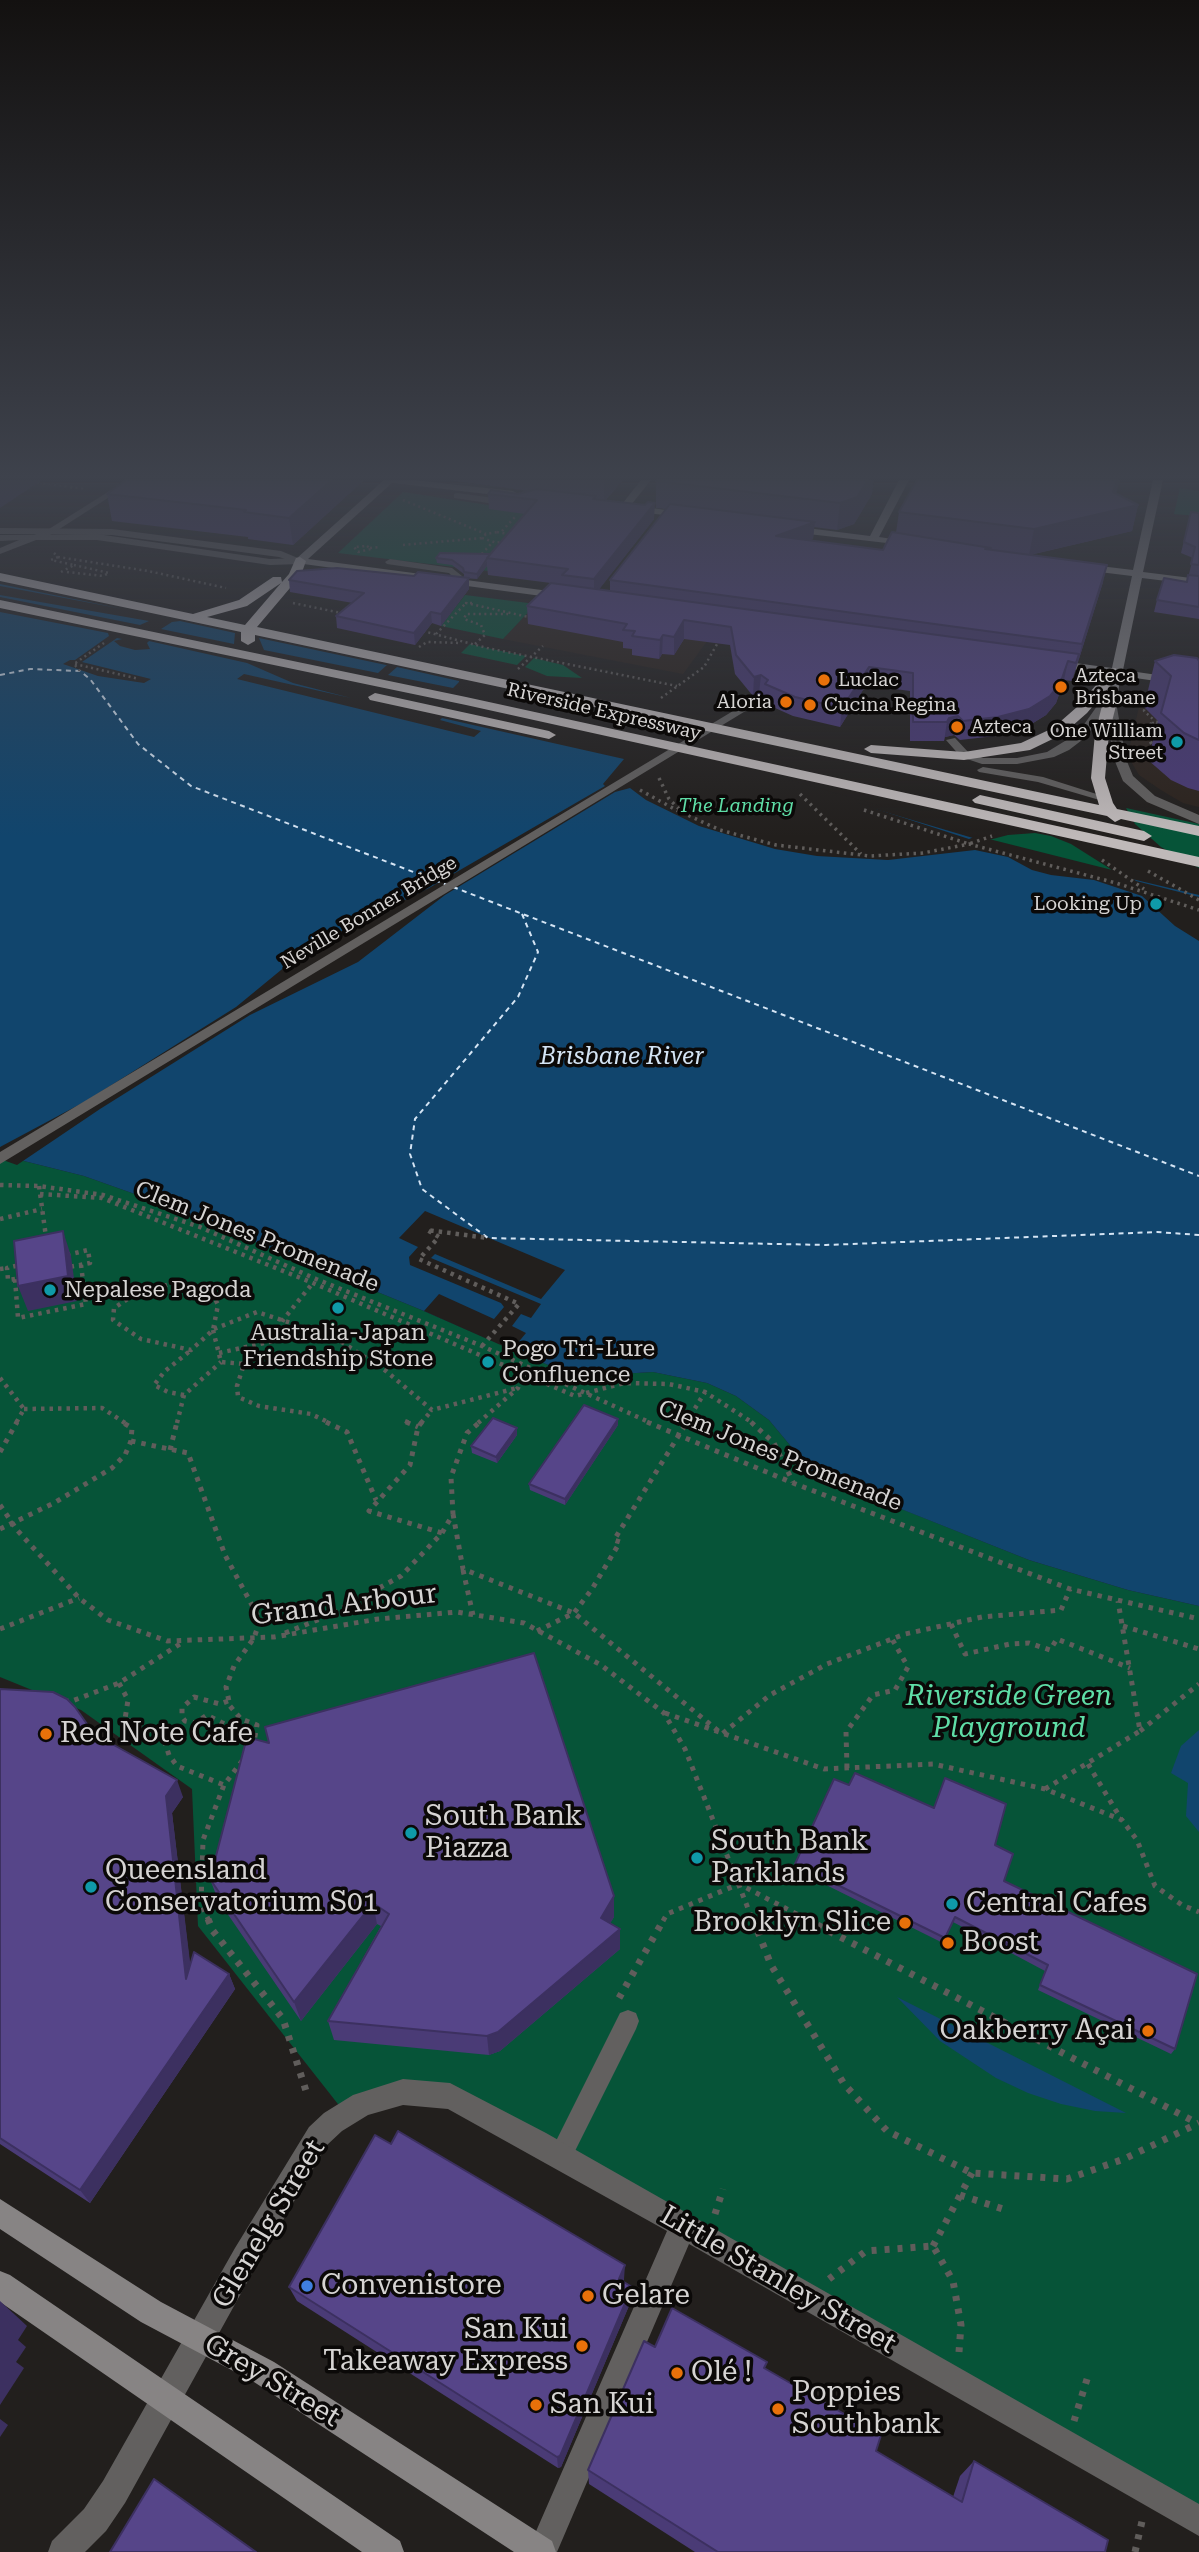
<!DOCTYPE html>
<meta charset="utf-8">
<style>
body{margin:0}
canvas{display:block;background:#221f1d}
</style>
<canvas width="1199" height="2552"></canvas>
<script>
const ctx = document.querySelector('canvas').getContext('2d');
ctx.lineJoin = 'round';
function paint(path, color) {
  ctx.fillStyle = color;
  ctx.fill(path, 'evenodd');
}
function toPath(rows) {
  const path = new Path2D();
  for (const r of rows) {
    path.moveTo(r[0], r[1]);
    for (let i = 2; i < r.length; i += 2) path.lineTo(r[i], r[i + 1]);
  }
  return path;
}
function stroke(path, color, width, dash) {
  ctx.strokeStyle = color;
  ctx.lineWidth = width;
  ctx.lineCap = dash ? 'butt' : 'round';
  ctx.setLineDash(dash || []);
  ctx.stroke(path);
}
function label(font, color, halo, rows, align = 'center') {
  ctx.font = font + ' "Roboto Serif",serif';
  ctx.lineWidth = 7;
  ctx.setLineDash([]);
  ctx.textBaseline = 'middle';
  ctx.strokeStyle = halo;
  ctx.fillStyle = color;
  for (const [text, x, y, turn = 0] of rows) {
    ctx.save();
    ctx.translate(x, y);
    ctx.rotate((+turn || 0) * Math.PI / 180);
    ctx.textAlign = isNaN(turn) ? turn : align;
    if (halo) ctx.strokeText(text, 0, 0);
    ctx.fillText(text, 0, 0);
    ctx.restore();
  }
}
const built = toPath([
 [536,604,716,629,683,674,503,639],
 [1149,694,1199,697,1199,807,1183,803,1161,790,1139,775,1132,763,1130,745,1141,699]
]);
const green = toPath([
 [1180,488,1199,491,1199,516,1174,514],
 [403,492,501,507,544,509,488,571,338,553],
 [465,595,536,604,503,639,441,626],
 [470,644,487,648,526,656,517,665,461,653],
 [534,658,563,665,582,678,547,676,525,667],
 [1126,808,1199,824,1199,868,1161,847,1135,824],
 [1035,833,1051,836,1071,844,1109,868,1127,882,989,840,1008,835],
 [0,1155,84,1176,160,1203,424,1311,585,1381,619,1374,653,1372,707,1383,736,1396,769,1420,794,1450,804,1470,1029,1560,1128,1590,1199,1606,1199,2521,450,2096,345,2113,198,1926,192,1789,81,1710,0,1677]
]);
const water = toPath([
 [0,580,570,703,760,775,1027,854,1199,895,1199,1606,1128,1590,1029,1560,803,1470,794,1450,769,1420,736,1396,707,1383,653,1372,619,1374,585,1381,424,1311,160,1203,84,1176,0,1155],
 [1199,1730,1199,1832,1186,1816,1188,1783,1171,1773,1181,1746],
 [897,1997,1126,2113,1095,2111,1061,2104,1028,2093,996,2078,940,2041]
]);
const pier = toPath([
 [0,576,571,700,684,741,761,772,882,806,858,803,969,839,977,836,993,840,1128,874,1136,881,1199,897,1199,941,1175,926,1142,896,1094,880,1051,875,1032,870,1008,857,975,850,888,860,817,856,775,849,699,826,646,800,630,788,615,792,445,895,358,962,250,1015,100,1109,17,1165,0,1159,0,1147,86,1101,236,1007,309,947,429,888,605,786,603,784,624,759,442,718,440,720,481,731,474,737,237,679,244,674,351,698,293,683,247,663,149,641,147,643,150,649,135,650,120,646,114,641,122,639,117,638,82,662,151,679,144,683,98,676,63,664,70,660,75,660,109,636,108,633,0,612,0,597,140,625,149,621,0,595,0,586,123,609,0,584],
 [180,621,235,633,234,644,161,629,172,622],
 [259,638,386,665,387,665,378,673,264,650],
 [397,667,459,681,459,682,453,688,388,675],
 [425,1211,565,1270,541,1299,435,1254,431,1258,541,1304,531,1318,521,1314,512,1326,526,1333,512,1350,424,1311,439,1294,494,1319,504,1307,501,1303,410,1265,409,1257,418,1247,399,1238]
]);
const ferry = toPath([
 [0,675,30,669,80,671,90,679,138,744,191,786,447,885],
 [453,887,1199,1176],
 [522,914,538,952,518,997,415,1119,410,1154,422,1189,488,1238,826,1245,1157,1232,1199,1235]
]);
const pathFar4 = toPath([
 [32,482,86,489],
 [403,500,486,534],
 [502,531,515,517],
 [497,532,508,534,510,539,497,543,482,538,486,534,497,532],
 [403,545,482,538],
 [367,546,371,549,358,552,354,547,367,546],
 [370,548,380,547],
 [54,553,58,557,148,571,226,588],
 [58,557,51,560,74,565,61,572],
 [478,558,491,544],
 [67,572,103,576,109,573,74,565],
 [293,603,346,614],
 [472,603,466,603,533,618],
 [423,631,487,648,677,686],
 [436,634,466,603],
 [475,644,485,635,481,625,464,619,466,614,508,614],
 [419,647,427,642,461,643],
 [75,664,139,679],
 [518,669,543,646],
 [80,671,74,664,104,643],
 [661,698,704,667,720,639],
 [1145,704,1144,711,1155,721],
 [1152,723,1164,723]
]);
const pathFar3 = toPath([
 [1155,750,1149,739,1148,726,1154,722,1164,723],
 [659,778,669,799,683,813,720,830,776,845,870,856,923,853,969,844,1116,883,1199,910],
 [640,790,678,811],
 [800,794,861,854],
 [864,810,969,844,992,836],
 [1102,860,1144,889],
 [1148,871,1199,900]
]);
const pathFar2 = toPath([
 [0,1185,39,1186,103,1195,200,1227,316,1279,482,1346,651,1423],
 [39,1186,46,1237],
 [40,1194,102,1198,313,1283,575,1396,624,1383,669,1384,705,1392,753,1423],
 [0,1219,42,1209],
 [67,1255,88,1250,90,1263,69,1267],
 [0,1269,7,1268],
 [23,1277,15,1279,18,1318,86,1304,81,1265],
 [15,1279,8,1280,7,1268,20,1265],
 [174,1283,209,1286,218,1305,213,1330,191,1350,141,1339,113,1320,114,1308,135,1294,174,1283],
 [214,1329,257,1312,334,1337,386,1371,432,1410,517,1388],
 [213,1330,221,1362,244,1364,237,1386,238,1397,259,1406,311,1414,330,1423],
 [482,1346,519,1304,419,1259,439,1237,427,1230,488,1238],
 [219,1353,273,1341,283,1320,312,1284],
 [0,1378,24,1409,16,1423],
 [184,1395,168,1392,154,1385,165,1371,190,1351],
 [24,1409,102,1408,125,1423],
 [405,1421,410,1423],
 [177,1423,184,1395,221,1362],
 [421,1423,432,1410],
 [478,1423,518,1388,524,1373],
 [686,1423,705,1392]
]);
const pathFar1 = toPath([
 [326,1422,347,1432,376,1500],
 [406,1422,418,1427],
 [422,1422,418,1427,410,1465,369,1511,442,1533],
 [647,1422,793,1483,1070,1589,1199,1619],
 [751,1422,774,1443,793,1482],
 [131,1441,188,1453,225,1555,260,1620,254,1638,234,1666,226,1687,230,1706,241,1719,257,1725,254,1742],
 [170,1450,177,1422],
 [0,1452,17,1422],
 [0,1505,17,1530,79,1598,108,1620,167,1641,274,1637,378,1619,457,1612,524,1623,601,1665,664,1713,685,1749,753,1921],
 [453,1514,463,1569,574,1613,722,1734,770,1695,827,1664,905,1634,982,1617,1061,1610,1070,1589],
 [0,1529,54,1503,112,1468,125,1455,131,1441,132,1428,122,1422],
 [463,1570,473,1615],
 [951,1624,965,1654,1010,1644,1029,1643,1050,1650,1057,1639,1130,1668],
 [1123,1626,1199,1649],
 [0,1629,79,1598],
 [537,1631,574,1613,592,1589,620,1542,614,1540,687,1422],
 [285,1633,330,1615,401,1576,442,1533,453,1514,451,1477,467,1433,480,1422],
 [119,1683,128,1700,125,1719,155,1732,164,1740,169,1755,177,1766,224,1785],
 [64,1701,72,1701,119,1683,183,1642],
 [228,1701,220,1704,194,1697,182,1708,182,1717,185,1721,195,1723,207,1715,255,1740],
 [665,1713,824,1769,933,1764,1045,1789,1122,1820,1137,1840,1155,1886,1182,1905,1199,1912],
 [1140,1731,1199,1684],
 [1088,1764,1121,1819],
 [847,1768,846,1732,873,1695,895,1690,908,1667,892,1639],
 [1045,1789,1140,1731,1118,1601],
 [209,1921,201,1904,203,1840,224,1785,242,1761],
 [663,1921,667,1914,739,1884,810,1921]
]);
const path = toPath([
 [208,1919,213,1931,283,2019,307,2094],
 [753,1919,771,1965,844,2084,887,2131,972,2173,1067,2179,1124,2159,1199,2123],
 [806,1919,1197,2123],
 [619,1998,664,1919],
 [960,2195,1006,2210],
 [715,2214,723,2189],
 [933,2246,972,2173],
 [829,2279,866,2251,933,2246,953,2281,961,2325,959,2352],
 [1074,2421,1088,2376],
 [1135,2552,1143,2517]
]);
const lane = toPath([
 [127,480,136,480,50,535,97,534,270,559,300,558,305,561,300,564,270,565,97,540,36,540,0,554,0,548,19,540,0,541,0,535,34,535,49,529,127,480],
 [457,493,509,500,513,503,509,506,454,498,454,494,457,493],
 [390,559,452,568,462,576,454,583,449,580,452,576,449,573,387,564,385,562,390,559],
 [1111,691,1116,694,1086,737,1069,750,1054,757,1017,764,982,764,961,757,946,740,955,738,969,753,983,758,1017,758,1047,752,1078,733,1107,692,1111,691],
 [983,767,1043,777,1109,798,1103,801,1038,782,979,772,977,770,983,767],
 [628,2010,636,2013,639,2021,636,2029,569,2163,561,2167,553,2163,549,2155,620,2013,628,2010]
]);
const street = toPath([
 [0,528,112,529,281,551,305,561,300,564,279,557,112,535,0,534,0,528],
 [758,696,764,699,762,701,0,1164,0,1152,758,696],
 [1110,699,1116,702,1126,759,1133,776,1155,796,1199,815,1199,824,1147,802,1123,781,1114,759,1104,702,1110,699],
 [403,2079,450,2083,546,2133,1199,2504,1199,2536,689,2244,557,2552,527,2552,667,2231,448,2109,403,2105,368,2115,342,2131,327,2145,255,2268,125,2503,106,2531,85,2552,48,2552,52,2541,84,2509,103,2481,235,2248,309,2127,324,2113,353,2095,403,2079]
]);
const secondary = toPath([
 [384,480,414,480,513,491,518,494,513,497,392,483,308,559,564,593,569,596,564,599,296,563,296,559,384,480],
 [641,480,651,480,631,505,687,513,690,514,690,518,621,510,619,508,641,480],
 [899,480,909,480,879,537,913,542,913,546,791,532,786,529,791,526,870,536,899,480],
 [1153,480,1163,480,1143,572,1199,579,1199,585,1142,578,1123,670,1199,681,1199,687,1121,676,1116,702,1110,705,1104,702,1110,675,1053,666,1047,663,1053,660,1112,668,1132,576,1083,570,1078,567,1083,564,1133,570,1153,480],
 [0,2199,161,2302,274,2362,552,2541,556,2552,514,2552,254,2382,141,2322,0,2229,0,2199],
 [0,2271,10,2275,400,2541,404,2552,362,2552,0,2302,0,2271]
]);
const highway = toPath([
 [300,557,306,561,301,575,257,627,1099,805,1091,778,1095,733,1103,702,1105,699,1115,699,1117,702,1109,733,1105,778,1113,803,1117,809,1199,826,1199,836,1121,819,1115,822,1107,816,255,635,255,641,248,645,241,641,241,632,0,581,0,573,193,614,239,600,273,577,281,577,282,582,289,574,296,558,300,557],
 [281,583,245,625,207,617,247,606,281,583],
 [0,600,466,697,1199,857,1199,867,466,705,0,608,0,600],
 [1115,668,1122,672,1087,713,1063,734,1030,750,964,760,871,753,864,749,871,745,964,752,1021,743,1053,728,1077,707,1110,669,1115,668],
 [375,693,549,731,556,735,549,739,370,700,368,697,375,693],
 [980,795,1144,831,1152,836,1144,841,975,803,972,800,980,795]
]);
const wall = toPath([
 [126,480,364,480,293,545,248,539,248,537,112,521,107,494],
 [448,480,623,480,605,501,654,519,599,589,610,591,610,580,666,509,656,508,656,481,872,494,854,524,837,530,814,527,813,539,809,541,883,550,896,533,899,512,917,480,1120,480,1116,493,1138,505,1132,531,1030,555,1103,582,1078,662,1072,681,1064,680,1056,703,1046,715,1025,728,995,736,960,740,954,735,945,737,944,741,910,741,910,691,866,685,840,727,793,716,764,703,764,697,759,694,753,696,735,674,730,645,684,639,674,655,662,654,659,659,632,655,632,649,623,648,623,642,528,624,527,606,551,583,488,575,487,566,477,579,464,578,464,574,452,565,437,563,436,558,490,554,525,514,489,509,488,494,518,494,529,491],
 [1191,512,1199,513,1199,619,1154,612,1157,600,1187,582,1193,558,1181,553],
 [414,576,469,578,469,589,441,626,432,623,415,645,337,628,336,616,353,603,290,592,289,580],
 [1155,661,1199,661,1199,791,1188,788,1171,780,1148,760,1158,721,1144,707],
 [618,1419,618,1425,565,1505,530,1490,529,1484],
 [517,1428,517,1435,497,1463,472,1453,471,1446],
 [0,1689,94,1734,183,1797,172,1813,190,1965,229,1974,235,1989,90,2203,0,2144],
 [995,1845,1004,1881,1175,2049,1171,2054,1038,1990,1045,1971,953,1922,943,1943,794,1869,795,1864],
 [210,1879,614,1917,610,1923,620,1929,620,1949,500,2051,489,2055,334,2040,328,2021,381,1926,377,1924,301,2021,218,1900],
 [624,2279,623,2282,632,2287,631,2301,561,2467,558,2468,297,2301,289,2287],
 [655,2347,764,2368,876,2451,953,2497,960,2476,974,2461,1105,2552,695,2552,589,2484,588,2470]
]);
const shadedWall = toPath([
 [0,480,42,480,0,508],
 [332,480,364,480,293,545,289,518],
 [604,480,623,480,604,501],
 [868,480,874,480,872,494,854,524,837,530,840,503],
 [1117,480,1120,480,1110,512,1138,505,1132,531,1029,555,1034,529,1113,492],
 [655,503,654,519,594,596,594,579],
 [815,522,813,539,775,553,776,536],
 [487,561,487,566,477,579,477,574],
 [1107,565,1103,582,1078,662,1082,644],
 [469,578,469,589,441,626,441,614],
 [431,612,432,623,415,645,414,633],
 [684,620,684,639,674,655,674,637],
 [663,635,662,654,659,659,660,640],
 [1068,661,1064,680,1056,703,1046,715,1025,728,995,736,998,717],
 [869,667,866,685,840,727,842,708],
 [761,675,759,694,753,696,754,677],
 [958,716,954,735,945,737,944,741,947,722,949,718],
 [63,1231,71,1256,77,1301,28,1311,18,1286],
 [618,1419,618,1425,565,1505,565,1499],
 [517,1428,517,1435,497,1463,496,1457],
 [177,1780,183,1797,172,1813,194,1995,186,1979,166,1796],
 [614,1896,614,1917,601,1939,601,1918],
 [373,1903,377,1924,301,2021,294,2002],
 [620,1929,620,1949,500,2051,489,2055,487,2036],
 [229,1974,235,1989,90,2203,80,2190],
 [625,2265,624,2279,618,2294,619,2279],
 [632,2287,631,2301,561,2467,558,2468,557,2457],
 [0,2301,27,2326,18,2340,26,2347,16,2362,24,2368,0,2405],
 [0,2419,8,2425,0,2437]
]);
const building = toPath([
 [126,480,332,480,289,518,244,512,246,510,107,494,126,480],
 [657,480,868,480,857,497,840,503,656,481,657,480],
 [917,480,1117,480,1113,492,1138,505,1034,529,899,512,917,480],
 [537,489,596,496,593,499,645,505,648,502,655,503,594,579,562,575,568,569,487,558,537,500,488,494,491,490,518,494,537,489],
 [670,504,815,522,776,536,883,550,892,532,991,548,985,549,1107,565,1082,644,610,580,670,504],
 [1191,512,1199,513,1199,565,1191,564,1195,547,1184,542,1191,512],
 [440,553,490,554,477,574,464,572,463,568,452,560,436,558,440,553],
 [337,568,414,576,418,572,469,578,441,614,431,612,414,633,336,616,364,593,289,580,297,571,337,568],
 [1188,575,1199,576,1199,607,1157,600,1164,578,1187,582,1188,575],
 [551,583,1079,654,1076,663,1068,661,1060,684,1050,696,1029,709,998,717,963,721,958,716,949,718,947,722,913,722,913,673,869,667,842,708,795,697,765,684,768,680,761,675,754,677,736,655,731,627,684,620,674,637,663,635,660,640,632,636,635,631,623,630,627,624,527,606,551,583],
 [1174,655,1197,658,1199,661,1199,740,1184,733,1161,713,1171,676,1155,661,1174,655],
 [63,1231,68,1276,18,1286,14,1241,63,1231],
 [584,1405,618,1419,565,1499,529,1484,584,1405],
 [493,1418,517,1428,496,1457,471,1446,493,1418],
 [534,1653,614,1896,601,1918,620,1929,498,2032,487,2036,328,2021,389,1914,373,1903,294,2002,210,1879,247,1737,269,1743,265,1727,534,1653],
 [0,1689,53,1692,67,1699,75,1707,94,1734,177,1780,166,1796,186,1979,194,1952,229,1974,80,2190,0,2138,0,1689],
 [855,1773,934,1808,945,1778,1006,1804,995,1845,1013,1854,1004,1881,1197,1974,1175,2049,1040,1985,1048,1965,955,1917,945,1938,795,1864,834,1779,849,1785,855,1773],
 [398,2131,625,2265,619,2279,632,2287,560,2456,557,2457,289,2287,375,2135,391,2144,398,2131],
 [672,2308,767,2362,764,2368,881,2435,876,2451,962,2502,974,2461,1108,2540,1105,2552,718,2552,588,2470,644,2341,655,2347,672,2308],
 [154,2479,256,2552,110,2552,154,2479]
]);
const markers = [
 [824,680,7,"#e8710a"],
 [1061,687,7,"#e8710a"],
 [786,702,7,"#e8710a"],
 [810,705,7,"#e8710a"],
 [957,727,7,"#e8710a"],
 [1177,742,7,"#0f9aa8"],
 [1156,904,7,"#0f9aa8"],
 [50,1290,7,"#0f9aa8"],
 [338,1308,7,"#0f9aa8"],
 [488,1362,7,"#0f9aa8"],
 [46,1734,7,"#e8710a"],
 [411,1833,7,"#0f9aa8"],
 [697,1858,7,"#0f9aa8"],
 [91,1887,7,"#0f9aa8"],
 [952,1904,7,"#0f9aa8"],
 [905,1923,7,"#e8710a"],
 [948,1943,7,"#e8710a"],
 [1148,2031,7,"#e8710a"],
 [307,2286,7,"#3f7fe0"],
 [588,2296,7,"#e8710a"],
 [582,2346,7,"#e8710a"],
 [677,2373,7,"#e8710a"],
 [536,2405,7,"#e8710a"],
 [778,2409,7,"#e8710a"]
];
const farPoinames = [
 ["Azteca",1075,676],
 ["Brisbane",1075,698],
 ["Luclac",838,680],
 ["Aloria",772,702,"right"],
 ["Cucina Regina",824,705],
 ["Azteca",971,727],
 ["One William",1163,731,"right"],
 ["Street",1163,753,"right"],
 ["Looking Up",1142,904,"right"]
];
const farStreetnames = [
 ["Riverside Expressway",604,712,13],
 ["Neville Bonner Bridge",369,913,-31]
];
const farParknames = [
 ["The Landing",736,806]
];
const streetNames = [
 ["Clem Jones Promenade",257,1237,22],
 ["Clem Jones Promenade",780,1456,22]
];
const poiNames = [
 ["Nepalese Pagoda",64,1290],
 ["Australia-Japan",338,1333,"center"],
 ["Friendship Stone",338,1359,"center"],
 ["Pogo Tri-Lure",502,1349],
 ["Confluence",502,1375]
];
const waterNames = [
 ["Brisbane River",622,1057]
];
const nearStreetnames = [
 ["Grand Arbour",344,1605,-7],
 ["Glenelg Street",269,2224,-59],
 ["Little Stanley Street",778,2280,30],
 ["Grey Street",272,2381,31]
];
const nearParknames = [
 ["Riverside Green",1009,1697],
 ["Playground",1009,1729]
];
const nearPoinames = [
 ["Red Note Cafe",60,1734],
 ["South Bank",425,1817],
 ["Piazza",425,1849],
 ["South Bank",711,1842],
 ["Parklands",711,1874],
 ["Queensland",105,1871],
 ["Conservatorium S01",105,1903],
 ["Central Cafes",966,1904],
 ["Brooklyn Slice",891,1923,"right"],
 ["Boost",962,1943],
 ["Oakberry Açai",1134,2031,"right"],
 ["Convenistore",321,2286],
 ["Gelare",602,2296],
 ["San Kui",568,2330,"right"],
 ["Takeaway Express",568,2362,"right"],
 ["Olé !",691,2373],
 ["Poppies",792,2393],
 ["Southbank",792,2425],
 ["San Kui",550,2405]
];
paint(built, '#2c231d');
paint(green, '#065438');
paint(water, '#11456d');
paint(pier, '#221f1d');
stroke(ferry, '#d4e4f4', 2, [5, 4.5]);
stroke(pathFar4, '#605d5b', 2.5, [2, 3.5]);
stroke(pathFar3, '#605d5b', 3.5, [2.5, 4.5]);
stroke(pathFar2, '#605d5b', 4.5, [3.5, 5]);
stroke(pathFar1, '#605d5b', 5, [4.5, 6]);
stroke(path, '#605d5b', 7, [5, 8]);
paint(lane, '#62605f');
paint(street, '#62605f');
paint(secondary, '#878484');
paint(highway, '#bfb9b9');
paint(wall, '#4a3b76');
paint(shadedWall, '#3c3060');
paint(building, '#564589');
stroke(building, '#3c3060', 2);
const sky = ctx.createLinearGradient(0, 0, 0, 837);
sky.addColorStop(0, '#131110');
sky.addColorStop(0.57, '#3e424c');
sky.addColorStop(1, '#3e424c00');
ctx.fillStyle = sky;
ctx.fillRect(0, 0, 1199, 837);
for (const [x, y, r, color] of markers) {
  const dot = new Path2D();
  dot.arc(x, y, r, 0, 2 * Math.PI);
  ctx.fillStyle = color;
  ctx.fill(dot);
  stroke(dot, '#0b0908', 2.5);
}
label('19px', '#d6d4d3', '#0b0908', farPoinames, 'left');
label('19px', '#d6d4d3', '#0b0908', farStreetnames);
label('italic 19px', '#5fdea7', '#0b0908', farParknames);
label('23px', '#d6d4d3', '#0b0908', streetNames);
label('23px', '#d6d4d3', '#0b0908', poiNames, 'left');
label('italic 24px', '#d4e4f4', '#0b0908', waterNames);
label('28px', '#d6d4d3', '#0b0908', nearStreetnames);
label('italic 28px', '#5fdea7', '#0b0908', nearParknames);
label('28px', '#d6d4d3', '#0b0908', nearPoinames, 'left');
</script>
